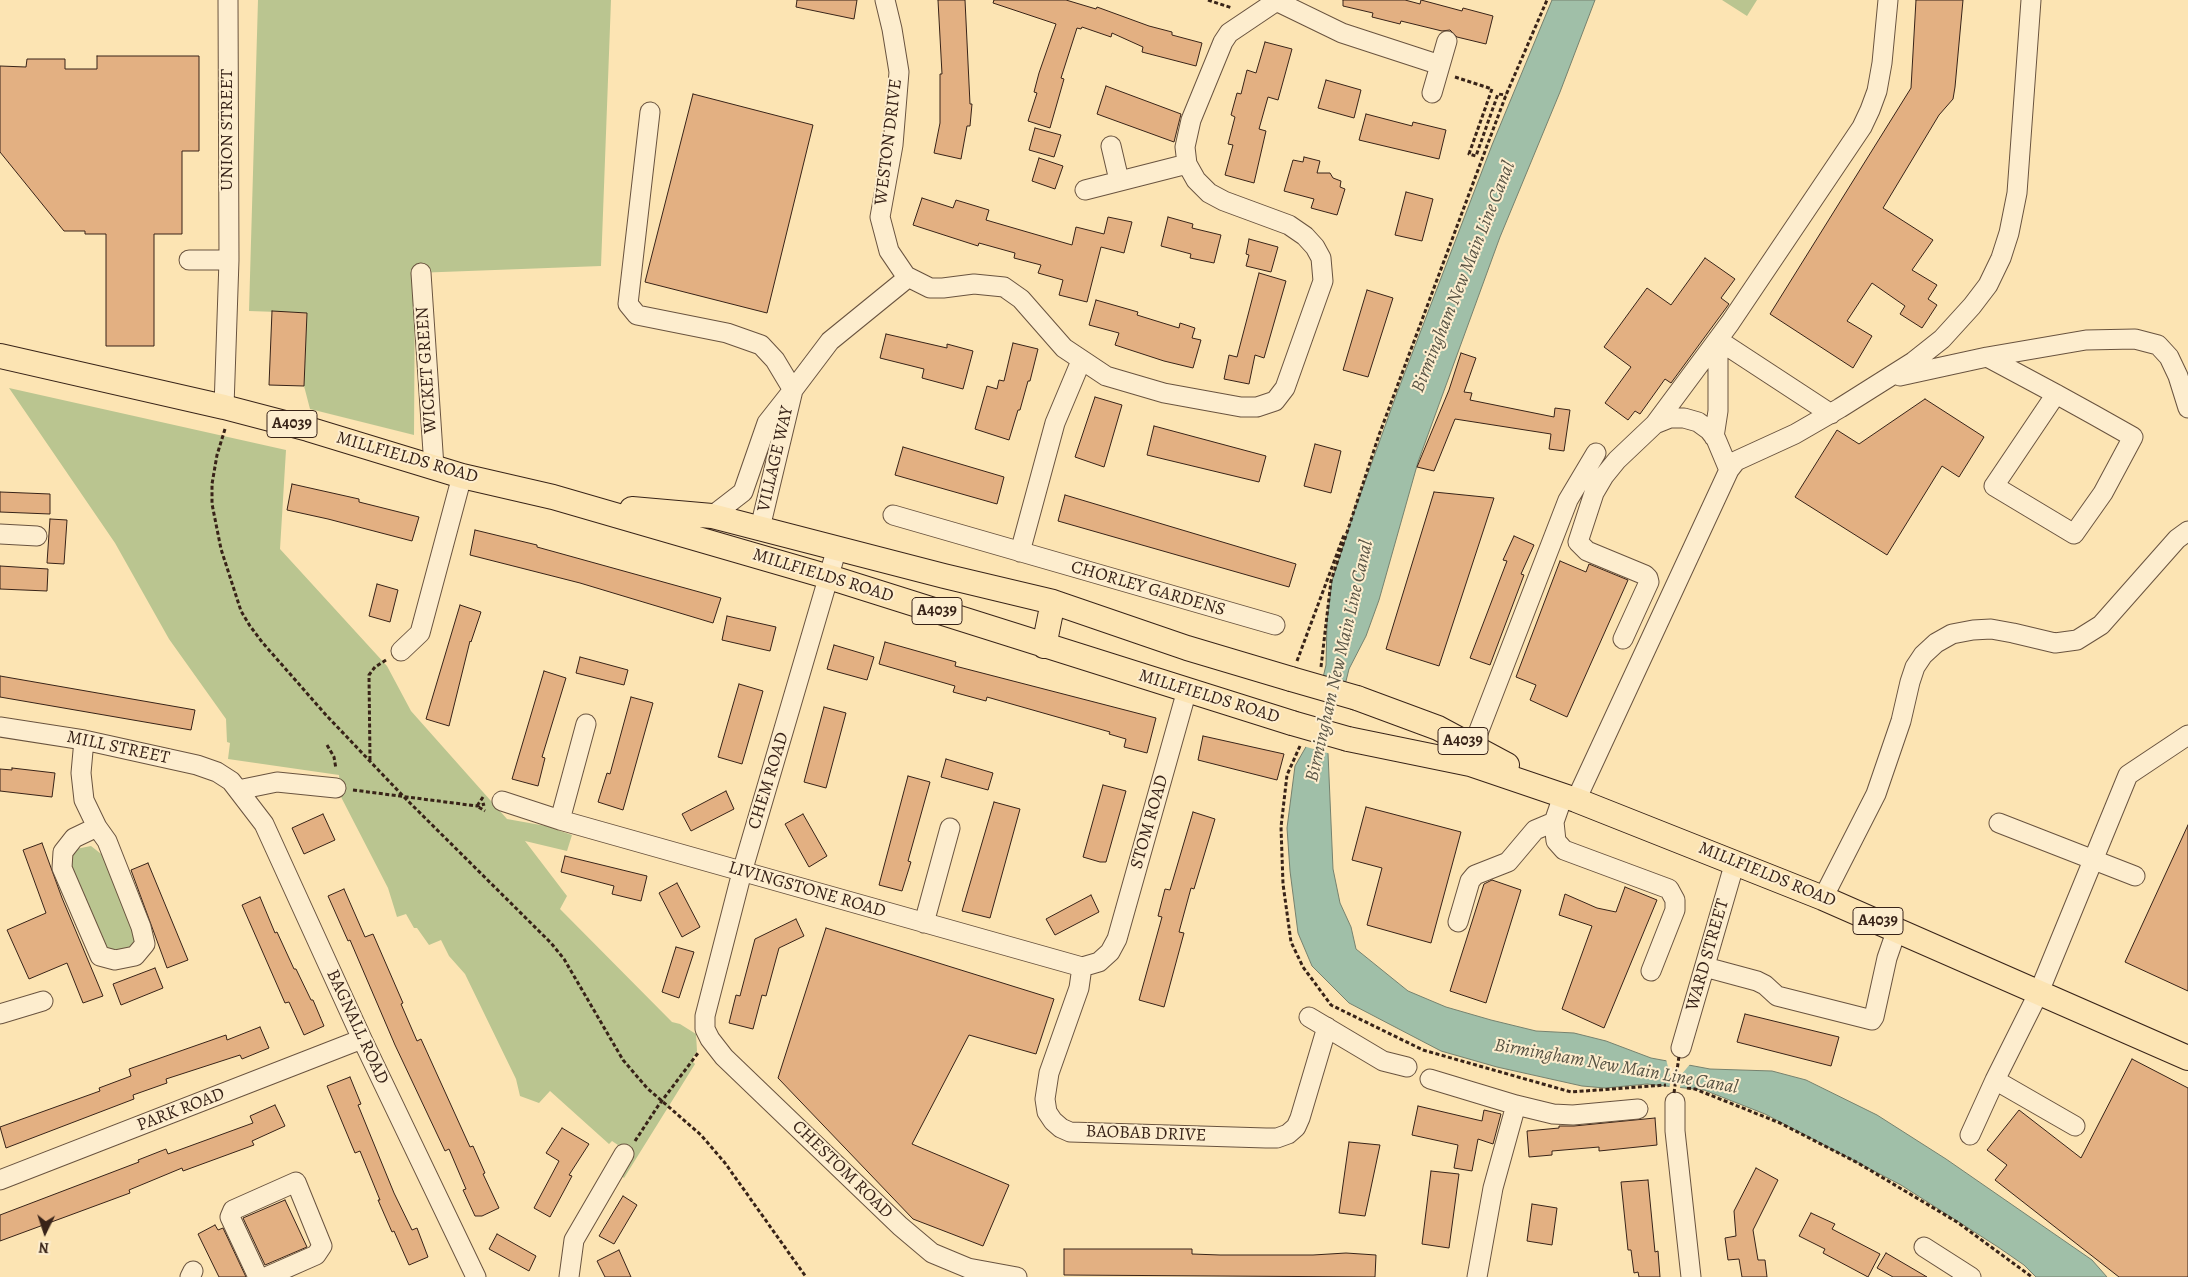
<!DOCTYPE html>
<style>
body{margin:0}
#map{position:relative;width:2188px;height:1277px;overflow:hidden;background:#fce4b3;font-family:Alegreya,serif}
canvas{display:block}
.north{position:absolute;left:20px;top:1207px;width:50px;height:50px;-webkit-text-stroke:4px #fdedce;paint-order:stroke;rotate:184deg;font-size:14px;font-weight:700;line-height:20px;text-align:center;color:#382318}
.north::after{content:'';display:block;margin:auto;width:18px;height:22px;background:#382318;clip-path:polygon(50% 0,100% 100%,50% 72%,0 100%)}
</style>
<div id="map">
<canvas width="2188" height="1277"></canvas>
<div class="north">N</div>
</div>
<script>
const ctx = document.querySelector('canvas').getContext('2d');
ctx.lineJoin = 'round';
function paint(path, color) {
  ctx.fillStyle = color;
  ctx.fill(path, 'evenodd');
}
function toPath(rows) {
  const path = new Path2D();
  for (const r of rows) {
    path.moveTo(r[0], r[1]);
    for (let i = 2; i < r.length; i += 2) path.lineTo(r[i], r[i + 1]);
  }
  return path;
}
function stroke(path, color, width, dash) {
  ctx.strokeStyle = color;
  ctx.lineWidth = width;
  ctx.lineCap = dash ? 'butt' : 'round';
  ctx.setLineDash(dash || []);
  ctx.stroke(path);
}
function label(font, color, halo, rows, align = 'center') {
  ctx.font = font + ' Alegreya,serif';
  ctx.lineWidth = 4;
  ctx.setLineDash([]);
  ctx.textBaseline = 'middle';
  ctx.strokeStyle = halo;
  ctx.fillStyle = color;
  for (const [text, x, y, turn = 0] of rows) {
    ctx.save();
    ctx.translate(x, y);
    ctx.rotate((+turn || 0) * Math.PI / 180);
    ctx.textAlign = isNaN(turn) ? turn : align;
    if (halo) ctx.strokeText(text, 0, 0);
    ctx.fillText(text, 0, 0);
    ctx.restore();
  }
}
const green = toPath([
 [258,0,611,0,601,266,415,273,414,435,310,409,304,386,307,313,249,311],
 [1722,0,1757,0,1747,16],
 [9,388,286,450,280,549,387,666,411,711,507,819,546,826,572,835,567,851,525,841,567,896,560,909,672,1022,680,1024,696,1034,697,1051,691,1060,695,1064,624,1178,619,1174,630,1153,612,1141,609,1144,550,1091,539,1103,520,1096,516,1079,465,974,449,956,441,940,429,945,417,928,414,928,406,914,397,917,388,888,340,795,339,775,228,759,230,743,227,742,226,719,169,639,115,543],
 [91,846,105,857,137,939,129,953,106,949,72,872,71,859,76,849]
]);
const water = toPath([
 [1552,0,1595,0,1560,92,1500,237,1418,462,1379,600,1366,636,1349,669,1328,753,1333,869,1340,903,1351,927,1356,949,1408,991,1446,1007,1491,1020,1536,1031,1574,1033,1606,1041,1651,1058,1710,1069,1772,1071,1806,1080,1877,1115,1946,1159,2092,1260,2107,1277,2036,1277,2024,1265,1998,1247,1901,1185,1765,1114,1704,1090,1647,1084,1605,1088,1582,1086,1497,1067,1441,1051,1349,1003,1312,966,1298,933,1290,871,1287,828,1295,766,1307,745,1326,665,1327,621,1332,581,1354,512,1397,393,1492,145,1552,0]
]);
const pier = toPath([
 [1321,675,1348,684,1331,754,1303,746],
 [1666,1059,1691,1063,1681,1075,1680,1090,1669,1089,1671,1079]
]);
const building = toPath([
 [797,0,857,0,854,19,796,7,797,0],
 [938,0,965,0,970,104,972,104,970,126,967,126,961,159,934,153,940,123,940,74,942,74,938,0],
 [994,0,1066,0,1096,9,1097,7,1149,26,1172,32,1172,35,1202,43,1196,66,1142,52,1143,47,1112,33,1111,37,1082,27,1081,29,1077,28,1061,78,1064,79,1050,128,1028,121,1037,93,1034,92,1039,73,1056,24,993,3,994,0],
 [1343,0,1405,0,1420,4,1421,0,1462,11,1463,8,1493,16,1486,44,1457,37,1450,30,1442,31,1401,21,1400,24,1372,17,1373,13,1343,6,1343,0],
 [1916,0,1963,0,1955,87,1953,99,1939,115,1883,208,1933,240,1912,270,1937,285,1928,299,1937,305,1922,328,1900,314,1905,306,1872,283,1847,321,1872,336,1853,368,1770,314,1911,88,1916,0],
 [1265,42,1292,49,1278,100,1268,97,1259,129,1266,131,1254,183,1225,175,1233,145,1228,144,1235,117,1231,115,1237,93,1241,94,1247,70,1256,73,1265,42],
 [97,56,199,56,199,151,182,151,182,234,154,234,154,346,106,346,106,234,85,234,85,231,64,231,0,152,0,66,26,67,27,59,65,59,65,69,97,69,97,56],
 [1326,80,1361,90,1354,118,1318,108,1326,80],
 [1106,86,1181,114,1174,142,1097,114,1106,86],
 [693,94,813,125,767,313,645,282,693,94],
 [1366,114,1412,126,1413,122,1446,130,1439,159,1359,140,1366,114],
 [1035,128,1061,135,1054,157,1029,150,1035,128],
 [1304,157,1320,161,1317,173,1330,173,1333,178,1341,181,1340,187,1345,189,1337,215,1311,208,1314,199,1284,191,1293,160,1303,162,1304,157],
 [1039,158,1063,166,1055,189,1032,181,1039,158],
 [1406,192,1433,199,1422,241,1395,235,1406,192],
 [922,198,953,208,956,200,989,210,986,220,1072,245,1076,227,1104,234,1108,217,1132,222,1124,253,1101,247,1087,302,1059,295,1063,280,1038,273,1041,265,1014,258,1015,253,979,243,978,246,913,225,922,198],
 [1168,217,1193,224,1192,228,1221,235,1214,263,1190,258,1191,254,1161,246,1168,217],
 [1249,239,1278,247,1271,272,1246,266,1249,255,1246,254,1249,239],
 [1705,258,1735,279,1721,298,1729,304,1671,383,1665,379,1640,414,1635,411,1628,420,1605,403,1631,367,1604,347,1647,288,1671,305,1705,258],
 [1259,273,1286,281,1264,358,1255,355,1249,384,1224,379,1229,355,1237,357,1259,273],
 [1367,290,1393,298,1368,377,1343,370,1367,290],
 [1096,300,1138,312,1137,315,1179,328,1180,323,1195,328,1192,338,1201,340,1193,368,1164,361,1115,345,1119,333,1089,325,1096,300],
 [272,311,307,313,304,386,269,385,272,311],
 [886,334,947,348,947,344,973,351,963,389,922,378,924,369,880,358,886,334],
 [1013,343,1038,349,1030,381,1028,381,1020,410,1018,410,1009,440,975,429,987,386,997,389,999,380,1004,381,1013,343],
 [1461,353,1476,358,1464,392,1472,393,1470,400,1554,417,1555,408,1570,410,1564,451,1549,449,1551,434,1455,419,1434,471,1417,467,1449,390,1461,353],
 [1095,397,1122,405,1104,467,1075,457,1095,397],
 [1925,399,1984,437,1959,477,1942,466,1887,555,1795,497,1837,430,1859,444,1925,399],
 [1154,426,1266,456,1259,482,1147,455,1154,426],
 [1315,444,1341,451,1331,493,1304,486,1315,444],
 [903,447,1004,477,997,504,895,475,903,447],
 [292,484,359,499,359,502,419,517,412,541,328,519,287,510,292,484],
 [0,492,50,494,50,514,0,512,0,492],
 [1434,492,1494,498,1439,666,1386,649,1434,492],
 [1065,495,1296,564,1289,587,1058,521,1065,495],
 [50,519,67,520,64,564,47,563,50,519],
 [475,530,537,545,537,547,721,598,713,623,580,583,470,555,475,530],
 [1514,536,1534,545,1521,574,1524,575,1490,665,1470,658,1507,561,1503,560,1514,536],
 [1560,561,1586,572,1589,564,1628,580,1567,717,1530,700,1536,685,1516,677,1560,561],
 [0,566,48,569,47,591,0,589,0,566],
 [377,584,398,590,390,622,369,616,377,584],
 [460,605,481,612,471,642,470,641,449,726,426,719,460,605],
 [727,616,776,627,770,651,722,640,727,616],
 [885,642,956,662,955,666,1156,718,1147,753,1124,747,1126,739,1109,734,1110,732,987,697,986,701,953,692,955,686,879,664,885,642],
 [834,645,874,657,867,680,827,669,834,645],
 [580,657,628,670,624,685,576,673,580,657],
 [544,671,566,678,542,757,545,758,538,786,512,779,544,671],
 [0,676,195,710,191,730,0,697,0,676],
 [739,684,763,691,742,764,718,757,739,684],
 [631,697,653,703,623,810,598,802,607,773,610,774,631,697],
 [824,707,846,713,826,788,804,782,824,707],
 [1203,736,1284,754,1277,780,1198,760,1203,736],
 [946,759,993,773,988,790,941,777,946,759],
 [12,768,55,773,52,797,0,791,0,769,12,770,12,768],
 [908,776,930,782,908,861,911,862,902,891,879,885,908,776],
 [1103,785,1126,791,1106,862,1100,862,1083,857,1103,785],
 [726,791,734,809,691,831,682,814,726,791],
 [994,802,1020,809,990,918,962,911,994,802],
 [1366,807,1461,832,1431,943,1367,925,1382,868,1352,860,1366,807],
 [1193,812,1215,819,1194,889,1191,888,1179,932,1184,933,1164,1007,1139,1000,1162,917,1158,916,1165,889,1170,890,1193,812],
 [323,814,335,840,304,854,292,828,323,814],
 [803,814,827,856,809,867,785,824,803,814],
 [2188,825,2188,991,2125,962,2188,825],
 [42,843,62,898,103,996,83,1003,67,963,29,979,7,930,46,913,23,850,42,843],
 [565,856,647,876,641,901,612,894,614,886,561,872,565,856],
 [148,863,188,960,167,968,131,870,148,863],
 [1492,880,1521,890,1486,1003,1450,991,1484,884,1492,880],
 [677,883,700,927,682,937,659,893,677,883],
 [1625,887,1657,900,1604,1028,1562,1009,1592,926,1559,915,1565,894,1597,908,1616,912,1625,887],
 [344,889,365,937,373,934,403,1003,401,1004,417,1041,421,1039,470,1147,473,1146,485,1173,483,1174,499,1208,482,1216,475,1216,463,1190,466,1189,449,1149,445,1151,395,1045,350,940,348,941,328,896,344,889],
 [1091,895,1099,912,1055,935,1046,919,1091,895],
 [260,897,275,933,277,932,294,969,296,969,311,1000,313,1000,324,1026,304,1035,289,1002,285,1003,242,905,260,897],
 [796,919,804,936,779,948,766,996,762,995,753,1029,729,1023,736,995,740,996,755,939,796,919],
 [826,928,1054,999,1036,1054,969,1035,912,1144,1009,1185,983,1246,913,1219,778,1078,826,928],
 [676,947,694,952,679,998,662,992,676,947],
 [155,968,163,988,121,1005,113,984,155,968],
 [1745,1014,1839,1037,1831,1066,1737,1042,1745,1014],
 [260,1027,269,1048,242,1059,240,1055,166,1079,167,1083,133,1095,134,1099,6,1148,0,1127,100,1091,99,1088,131,1076,129,1069,226,1035,227,1040,260,1027],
 [2132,1059,2188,1088,2188,1277,2119,1277,1995,1180,2007,1165,1987,1150,2019,1110,2081,1158,2132,1059],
 [350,1077,361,1104,358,1105,394,1193,412,1230,417,1228,428,1257,409,1265,394,1231,392,1232,378,1200,380,1200,360,1151,355,1153,327,1086,350,1077],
 [275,1105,285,1126,252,1141,254,1145,183,1171,182,1168,129,1190,130,1193,0,1241,0,1215,139,1162,138,1160,166,1149,168,1154,253,1123,250,1116,275,1105],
 [1418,1106,1482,1121,1484,1110,1501,1114,1493,1144,1478,1139,1472,1171,1454,1168,1458,1145,1412,1135,1418,1106],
 [1655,1118,1657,1145,1599,1151,1599,1147,1552,1151,1552,1155,1529,1157,1527,1131,1559,1128,1559,1126,1574,1126,1655,1118],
 [562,1128,589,1144,569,1175,572,1176,550,1217,534,1208,559,1161,546,1153,562,1128],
 [1349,1142,1380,1145,1365,1216,1339,1213,1349,1142],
 [1756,1168,1778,1180,1753,1230,1758,1260,1765,1260,1767,1277,1742,1277,1739,1259,1728,1260,1725,1238,1736,1236,1734,1211,1756,1168],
 [1431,1171,1459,1174,1449,1248,1422,1244,1431,1171],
 [1648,1180,1655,1252,1658,1251,1660,1277,1639,1277,1638,1272,1634,1273,1631,1250,1628,1250,1621,1182,1648,1180],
 [623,1196,637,1205,614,1244,599,1236,623,1196],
 [285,1200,307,1247,265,1265,243,1218,285,1200],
 [1532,1204,1557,1208,1552,1245,1527,1241,1532,1204],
 [1811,1213,1835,1224,1832,1229,1880,1254,1868,1277,1823,1253,1825,1249,1799,1236,1811,1213],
 [215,1225,218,1230,223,1228,246,1277,219,1277,198,1234,215,1225],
 [497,1234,536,1256,529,1271,489,1249,497,1234],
 [1064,1249,1192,1249,1192,1254,1220,1255,1313,1255,1346,1253,1376,1255,1375,1277,1064,1275,1064,1249],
 [619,1250,631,1277,605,1277,597,1261,619,1250],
 [1886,1253,1927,1277,1893,1277,1877,1268,1886,1253]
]);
const path = toPath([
 [1208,0,1232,8],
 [1455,77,1492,89,1469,154,1476,156,1498,94,1506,95],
 [225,429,217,455,212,484,212,504,221,549,241,611,250,626,262,642,326,715,404,797,551,943,564,959,623,1060,647,1088,701,1135,725,1163,806,1277],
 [1297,661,1344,535],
 [1321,667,1331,581,1379,435,1506,95,1547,0],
 [327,745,334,757,336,769],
 [1300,746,1287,775,1281,827,1283,884,1291,942,1303,967,1331,1005,1423,1050,1571,1092,1666,1085],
 [370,760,369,675,375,667,386,660],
 [353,790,477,806,485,804],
 [483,797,477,806,485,811],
 [1687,1088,1695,1089,1780,1123,1858,1163,1957,1222,2032,1277],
 [635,1141,658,1106,698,1053]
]);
const minor = toPath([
 [885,0,892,29,899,72,893,145,880,217,889,251,906,276,930,288,943,288,974,284,1004,287,1021,299,1064,348,1106,376,1164,393,1241,407,1257,407,1275,401,1285,388,1323,281,1321,258,1315,247,1305,236,1289,225,1224,201,1209,193,1196,180,1187,164,1185,147,1191,120,1223,42,1229,33,1278,0],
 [1276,1,1342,33,1440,65],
 [1432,93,1447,41],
 [650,112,628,304,637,315,727,333,761,345,775,360,793,390,830,341,905,280,906,276],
 [1111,146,1119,180],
 [1085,190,1187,164],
 [189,260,229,260],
 [421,273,434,467],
 [1987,357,2056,394,2094,415,2133,437,2103,493,2074,534,1994,486,2056,394],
 [1900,376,1987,357,2086,340,2135,339,2158,345,2169,357,2178,376,2188,408],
 [224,407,229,260,228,0],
 [1655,424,1730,323,1862,127,1870,110,1877,91,1882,63,1888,0],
 [1714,437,1718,411,1718,340,1831,414],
 [893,515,1275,625],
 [712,516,743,492,767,423,793,390,760,528],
 [0,534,37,536],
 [837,548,742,872,705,1016,705,1029,710,1039,724,1057,900,1226,932,1253,968,1268,1017,1277],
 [1020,552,1055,423,1081,361],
 [1623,639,1649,582,1648,578,1645,575,1587,551,1578,542,1594,493,1604,476,1617,460,1655,424,1670,418,1684,418,1698,422,1709,430,1716,439,1729,470],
 [401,651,420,633,462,476],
 [0,727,84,740,197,765,217,772,231,781,264,824,362,1039,476,1277],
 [84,740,81,773,84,800,97,827,107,841,141,927,145,944,135,956,115,960,100,956,62,868,63,852,74,838,97,827],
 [1473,746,1568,500,1596,453],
 [238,790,277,782,336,788],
 [1576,800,1729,470,1736,461,1795,434,1840,408,1913,362,1942,339,1972,306,1988,285,2001,258,2009,233,2017,193,2031,0],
 [502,801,560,820,1082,967,1099,962,1110,952,1117,939,1187,690],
 [560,820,586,724],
 [1554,822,1556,841,1564,850,1669,889,1675,900,1675,910,1651,971],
 [1999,823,2135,876],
 [1823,898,1876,794,1901,721,1910,682,1915,667,1923,655,1936,643,1952,634,1973,630,1991,629,2013,633,2055,643,2077,640,2101,625,2177,539,2188,531],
 [1458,922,1470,881,1475,875,1508,862,1535,830,1554,822,1563,796],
 [924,923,950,828],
 [1082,967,1079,988,1049,1073,1045,1099,1047,1112,1053,1121,1061,1128,1070,1132,1266,1138,1277,1138,1288,1134,1296,1127,1300,1118,1327,1027],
 [1705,967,1757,981,1765,985,1777,996,1872,1020,1874,1017,1887,958,1897,929],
 [0,1014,43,1001],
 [1309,1017,1383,1061,1407,1067],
 [1681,1048,1735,862],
 [1430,1079,1516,1105,1553,1114,1573,1115,1638,1109],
 [1675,1102,1675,1131,1691,1277],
 [2075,1126,1995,1080,2039,992,2128,775,2188,735],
 [1970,1135,1995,1080],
 [0,1180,362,1039],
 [1924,1247,1971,1277],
 [190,1277,193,1271],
 [258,1277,230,1217,233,1210,296,1182,322,1246,316,1255,266,1277],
 [569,1277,574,1240,624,1154],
 [1477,1277,1493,1188,1516,1105]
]);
const major = toPath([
 [0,356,224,407,308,429,462,476,553,497,829,577,1292,723],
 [632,509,712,516,944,576,1053,602,1187,648,1291,679],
 [1044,646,1053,602],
 [1357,698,1438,728,1507,765],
 [1348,739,1470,764,1576,800,1823,898,2188,1058]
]);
const pathBridge = toPath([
 [1674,1093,1679,1056]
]);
const majorBridge = toPath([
 [1291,679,1357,698],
 [1292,723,1348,739]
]);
const shields = [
 [292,424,50],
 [937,611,50],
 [1463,741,50],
 [1878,921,50]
];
const shieldNames = [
 ["A4039",292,424],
 ["A4039",937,611],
 ["A4039",1463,741],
 ["A4039",1878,921]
];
const streetNames = [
 ["UNION STREET",228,130,-90],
 ["WESTON DRIVE",889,142,-83],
 ["WICKET GREEN",427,370,-94],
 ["MILLFIELDS ROAD",407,458,16],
 ["VILLAGE WAY",776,459,-77],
 ["MILLFIELDS ROAD",823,576,17],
 ["CHORLEY GARDENS",1148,589,16],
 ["MILLFIELDS ROAD",1209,697,17],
 ["MILL STREET",118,748,12],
 ["CHEM ROAD",769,781,-73],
 ["STOM ROAD",1150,822,-74],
 ["MILLFIELDS ROAD",1767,875,22],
 ["LIVINGSTONE ROAD",807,890,16],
 ["WARD STREET",1708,955,-74],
 ["BAGNALL ROAD",357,1027,65],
 ["PARK ROAD",181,1110,-21],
 ["BAOBAB DRIVE",1146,1134,2],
 ["CHESTOM ROAD",842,1170,44]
];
const waterNames = [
 ["Birmingham New Main Line Canal",1464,277,-68],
 ["Birmingham New Main Line Canal",1340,661,-77],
 ["Birmingham New Main Line Canal",1616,1067,10]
];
paint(green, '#bac590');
paint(water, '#a0bfa8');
stroke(water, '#76816e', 1);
paint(pier, '#fce4b3');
paint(building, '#e3b082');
stroke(building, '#382318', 1);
stroke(minor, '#69533f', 21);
stroke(major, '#382318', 26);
stroke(path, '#382318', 3, [4, 2.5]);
stroke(minor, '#fdedce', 19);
stroke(major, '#fce4b3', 24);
stroke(majorBridge, '#382318', 26, []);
stroke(pathBridge, '#382318', 3, [4, 2.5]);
stroke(majorBridge, '#fce4b3', 24);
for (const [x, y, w] of shields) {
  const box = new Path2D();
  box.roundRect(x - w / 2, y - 13.5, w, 27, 4);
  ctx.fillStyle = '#fdedce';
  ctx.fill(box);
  stroke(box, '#382318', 1);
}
label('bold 16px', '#382318', null, shieldNames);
label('18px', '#382318', '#fdedce', streetNames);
label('italic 19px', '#575243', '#fdedce', waterNames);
</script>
